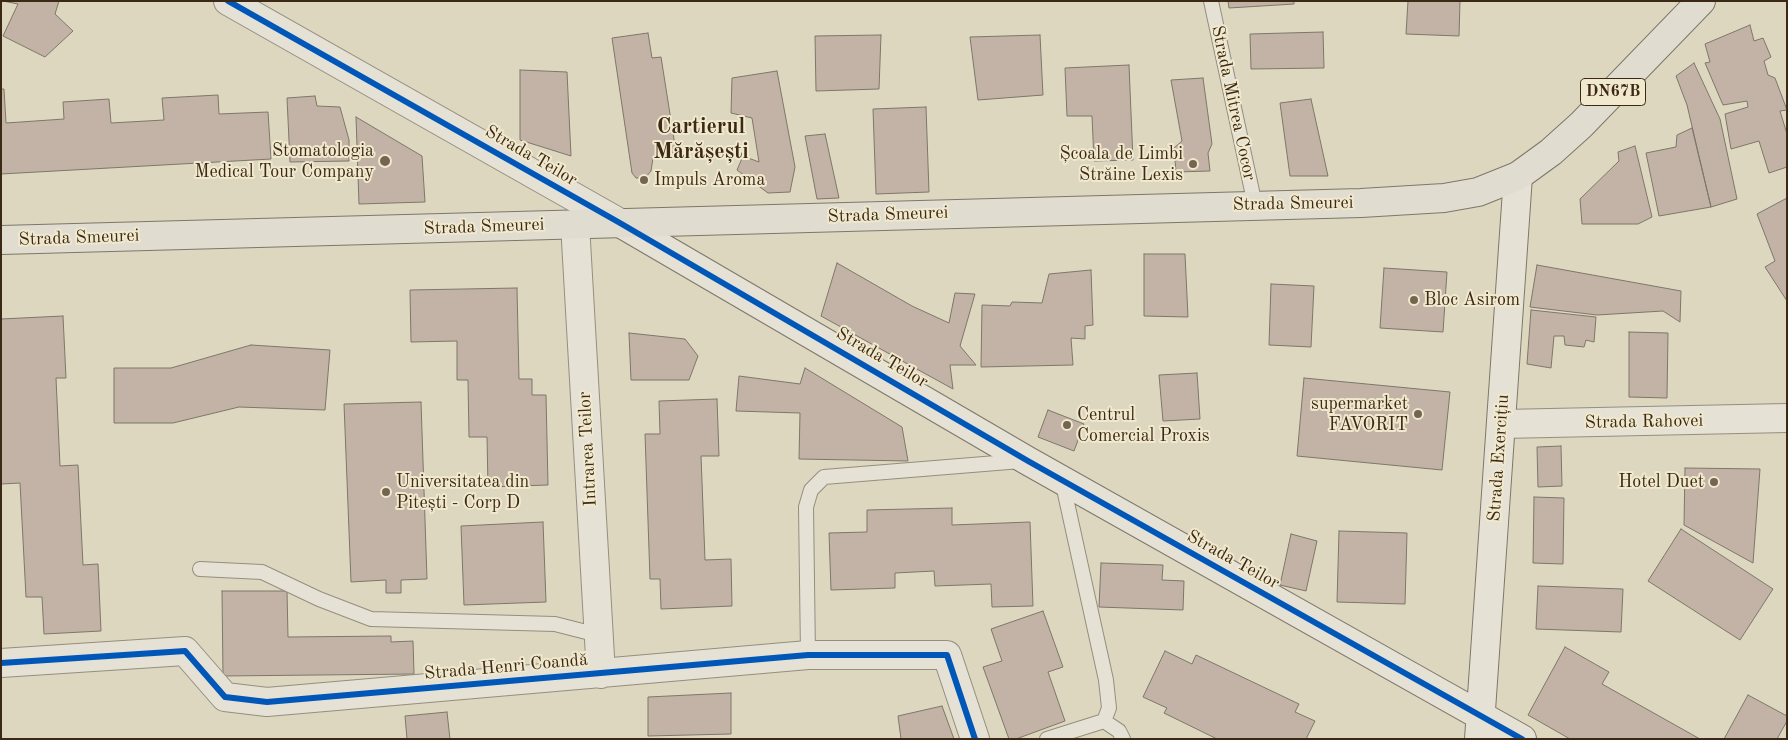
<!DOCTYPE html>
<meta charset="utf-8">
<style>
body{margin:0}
#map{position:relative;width:1788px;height:740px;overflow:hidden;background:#ddd7c0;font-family:"Old Standard TT",serif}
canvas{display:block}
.frame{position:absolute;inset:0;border:2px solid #3b2815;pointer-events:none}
</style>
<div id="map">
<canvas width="1788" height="740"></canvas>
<div class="frame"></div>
</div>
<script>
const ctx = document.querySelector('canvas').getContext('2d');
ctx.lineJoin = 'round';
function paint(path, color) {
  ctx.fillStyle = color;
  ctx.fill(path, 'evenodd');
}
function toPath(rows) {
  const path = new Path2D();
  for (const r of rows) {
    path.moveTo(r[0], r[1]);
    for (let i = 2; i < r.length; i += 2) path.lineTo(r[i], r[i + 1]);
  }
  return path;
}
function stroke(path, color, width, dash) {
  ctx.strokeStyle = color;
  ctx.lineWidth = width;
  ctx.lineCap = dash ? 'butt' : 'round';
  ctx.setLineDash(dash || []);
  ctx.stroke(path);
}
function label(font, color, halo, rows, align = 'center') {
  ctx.font = font + ' "Old Standard TT",serif';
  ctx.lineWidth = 4;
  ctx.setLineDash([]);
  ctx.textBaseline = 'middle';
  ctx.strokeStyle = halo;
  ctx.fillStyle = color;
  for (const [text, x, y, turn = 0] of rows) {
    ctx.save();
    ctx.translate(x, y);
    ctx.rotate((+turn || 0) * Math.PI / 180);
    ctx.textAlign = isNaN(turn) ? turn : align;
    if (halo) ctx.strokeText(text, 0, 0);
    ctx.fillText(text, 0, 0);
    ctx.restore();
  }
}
const building = toPath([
 [3,1,59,1,55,14,73,31,45,57,3,36,18,4,3,1],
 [1228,1,1294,1,1294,4,1229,8,1228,1],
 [1408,1,1460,1,1459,36,1406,34,1408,1],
 [1750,25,1754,41,1763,38,1771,57,1764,61,1768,75,1775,78,1787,110,1780,111,1787,134,1787,167,1769,173,1759,141,1731,149,1725,114,1748,107,1747,101,1723,105,1705,63,1710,62,1705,44,1750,25],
 [1323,32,1324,68,1251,69,1250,34,1323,32],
 [648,33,652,58,661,57,676,152,653,158,651,171,645,178,636,178,632,173,612,38,648,33],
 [881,35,879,89,816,91,815,36,881,35],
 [1040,35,1043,95,978,100,970,37,1040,35],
 [1694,63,1720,119,1737,199,1711,207,1687,105,1676,76,1694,63],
 [1129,65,1133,160,1094,161,1092,116,1067,116,1065,68,1129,65],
 [520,70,567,72,571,156,520,140,520,70],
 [777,71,795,167,790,192,768,193,737,170,743,156,759,162,752,118,731,113,732,78,777,71],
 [1203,78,1212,144,1208,153,1210,171,1176,172,1174,148,1182,141,1171,80,1203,78],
 [1,89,4,89,6,123,64,119,63,102,109,99,111,123,164,120,162,98,218,95,219,114,268,112,271,159,1,174,1,89],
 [315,96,317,106,340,107,349,140,349,161,290,162,287,98,315,96],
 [1311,99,1328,176,1290,176,1280,103,1311,99],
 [926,107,929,192,876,194,873,109,926,107],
 [356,117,422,156,425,202,359,204,356,117],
 [1692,128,1711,207,1659,216,1646,153,1676,147,1677,135,1692,128],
 [825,134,839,198,817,199,805,136,825,134],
 [1635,146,1652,217,1638,224,1582,224,1580,199,1619,161,1618,152,1635,146],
 [1787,198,1787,301,1765,267,1775,261,1757,214,1787,198],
 [1144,254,1185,254,1188,317,1144,316,1144,254],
 [837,263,912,306,949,323,955,293,975,294,960,346,976,365,950,365,953,389,821,316,837,263],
 [1537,265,1681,291,1680,322,1663,311,1597,315,1530,307,1537,265],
 [1384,268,1447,272,1443,332,1380,328,1384,268],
 [1091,270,1093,325,1085,326,1085,339,1071,338,1073,365,981,367,982,305,1010,306,1012,302,1042,303,1049,274,1091,270],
 [1271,284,1314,286,1311,347,1269,345,1271,284],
 [517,288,519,379,532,379,532,395,546,395,548,485,488,487,487,437,469,437,468,380,457,380,457,341,411,342,410,290,517,288],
 [1531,310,1596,317,1594,342,1586,340,1584,347,1565,345,1564,336,1554,336,1551,368,1527,364,1531,310],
 [63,316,66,378,56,378,60,466,78,465,83,565,98,564,101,631,44,634,42,597,26,597,20,483,1,484,1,319,63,316],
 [1629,332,1668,333,1667,398,1629,397,1629,332],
 [629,333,685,339,698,356,689,380,631,380,629,333],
 [251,345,330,350,325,410,239,407,173,423,114,423,114,368,171,368,251,345],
 [805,368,902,427,908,461,799,459,800,413,736,411,739,376,800,384,805,368],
 [1197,373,1200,419,1163,421,1159,375,1197,373],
 [1304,378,1450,392,1442,470,1297,456,1304,378],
 [717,399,719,456,701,456,705,560,731,559,732,606,661,609,660,579,650,579,645,434,660,434,659,401,717,399],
 [421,402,427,579,401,580,401,593,386,593,386,580,351,582,344,404,421,402],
 [1048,410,1084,424,1074,451,1038,437,1048,410],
 [1561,446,1562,486,1538,487,1537,447,1561,446],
 [1685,468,1760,469,1753,563,1684,525,1685,468],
 [1534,497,1564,498,1563,564,1533,563,1534,497],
 [952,508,952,525,1030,522,1033,606,992,607,991,584,935,586,934,571,895,573,895,588,831,590,829,533,867,532,867,510,952,508],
 [543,522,546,602,464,605,461,526,543,522],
 [1681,529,1773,589,1740,640,1648,581,1681,529],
 [1339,531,1407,533,1405,604,1337,602,1339,531],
 [1291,534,1317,541,1306,591,1280,585,1291,534],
 [1101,563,1163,565,1162,580,1184,581,1183,610,1099,607,1101,563],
 [1538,586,1623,589,1621,632,1536,629,1538,586],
 [222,591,287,591,288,637,391,636,391,642,413,641,414,674,223,676,222,591],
 [1043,611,1063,667,1048,672,1065,721,1016,739,1009,739,983,667,1002,661,991,629,1043,611],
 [1565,647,1609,672,1602,684,1700,739,1570,739,1528,715,1565,647],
 [1165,651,1192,664,1196,655,1299,704,1295,712,1315,721,1306,739,1217,739,1164,713,1167,708,1143,697,1165,651],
 [731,693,731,734,648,736,648,697,731,693],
 [1748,695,1787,716,1787,721,1777,739,1724,739,1748,695],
 [942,706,954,739,901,739,898,716,942,706],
 [447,712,450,739,407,739,405,716,447,712]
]);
const lane = toPath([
 [1211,1,1255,205],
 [200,569,262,572,319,599,371,619,555,624,598,635],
 [808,655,806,507,811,490,824,477,1021,461],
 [1104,721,1119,731,1123,739],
 [1047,739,1104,721,1109,708,1106,680,1062,480]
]);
const street = toPath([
 [228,1,620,223],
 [575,224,601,674],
 [1502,424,1787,418],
 [1,663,185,651,225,697,267,702,808,655,947,655,975,739]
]);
const secondary = toPath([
 [620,223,1028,461,1522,739],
 [1479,739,1518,176]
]);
const primary = toPath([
 [1,240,1361,203,1444,198,1478,192,1518,176,1551,152,1581,125,1701,1]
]);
const cycleway = toPath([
 [228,1,620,223,1028,461,1522,739],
 [1,663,185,651,225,697,267,702,808,655,947,655,975,739]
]);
const markers = [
 [385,161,6,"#746551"],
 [1193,164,5,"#746551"],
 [644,180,5,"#746551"],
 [1414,300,5,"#746551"],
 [1418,414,5,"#746551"],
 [1067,425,5,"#746551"],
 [1714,482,5,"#746551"],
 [386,492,5,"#746551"]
];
const shields = [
 [1613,92,65]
];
const shieldNames = [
 ["DN67B",1613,92]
];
const streetNames = [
 ["Strada Mitrea Cocor",1233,103,78],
 ["Strada Teilor",531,156,30],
 ["Strada Smeurei",1293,204,-1],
 ["Strada Smeurei",888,215,-2],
 ["Strada Smeurei",484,227,-2],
 ["Strada Smeurei",79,238,-2],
 ["Strada Teilor",882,358,30],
 ["Strada Rahovei",1644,422,-1],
 ["Intrarea Teilor",588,449,-93],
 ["Strada Exercițiu",1499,458,-86],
 ["Strada Teilor",1233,560,29],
 ["Strada Henri Coandă",506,667,-5]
];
const poiNames = [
 ["Stomatologia",374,151],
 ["Medical Tour Company",374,172],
 ["Școala de Limbi",1183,154],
 ["Străine Lexis",1183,175],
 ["Impuls Aroma",654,180,"left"],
 ["Bloc Asirom",1424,300,"left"],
 ["supermarket",1408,404],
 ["FAVORIT",1408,425],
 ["Centrul",1077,415,"left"],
 ["Comercial Proxis",1077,436,"left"],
 ["Universitatea din",396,482,"left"],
 ["Pitești - Corp D",396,503,"left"],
 ["Hotel Duet",1704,482]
];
const districtNames = [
 ["Cartierul",701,127],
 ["Mărășești",701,152]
];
paint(building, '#c3b3a6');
stroke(building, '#7d7769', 1);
stroke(lane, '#948e7f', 16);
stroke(street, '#948e7f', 30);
stroke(secondary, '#7d7769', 30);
stroke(primary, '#7d7769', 30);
stroke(lane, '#e5e1d5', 14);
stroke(street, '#e5e1d5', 28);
stroke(secondary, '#e5e1d5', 28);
stroke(primary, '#e0dccf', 28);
stroke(cycleway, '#0057b8', 6);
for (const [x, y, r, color] of markers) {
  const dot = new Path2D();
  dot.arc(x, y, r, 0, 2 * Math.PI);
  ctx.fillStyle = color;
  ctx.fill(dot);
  stroke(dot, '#f1e9ce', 2);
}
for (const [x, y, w] of shields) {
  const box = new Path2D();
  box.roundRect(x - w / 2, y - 13.5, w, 27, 4);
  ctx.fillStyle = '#f1e9ce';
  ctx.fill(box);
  stroke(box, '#3b2815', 1);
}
label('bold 16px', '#3b2815', null, shieldNames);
label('18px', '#3b2815', '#f1e9ce', streetNames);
label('18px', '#3b2815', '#f1e9ce', poiNames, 'right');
label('bold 22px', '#3b2815', '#f1e9ce', districtNames);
</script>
